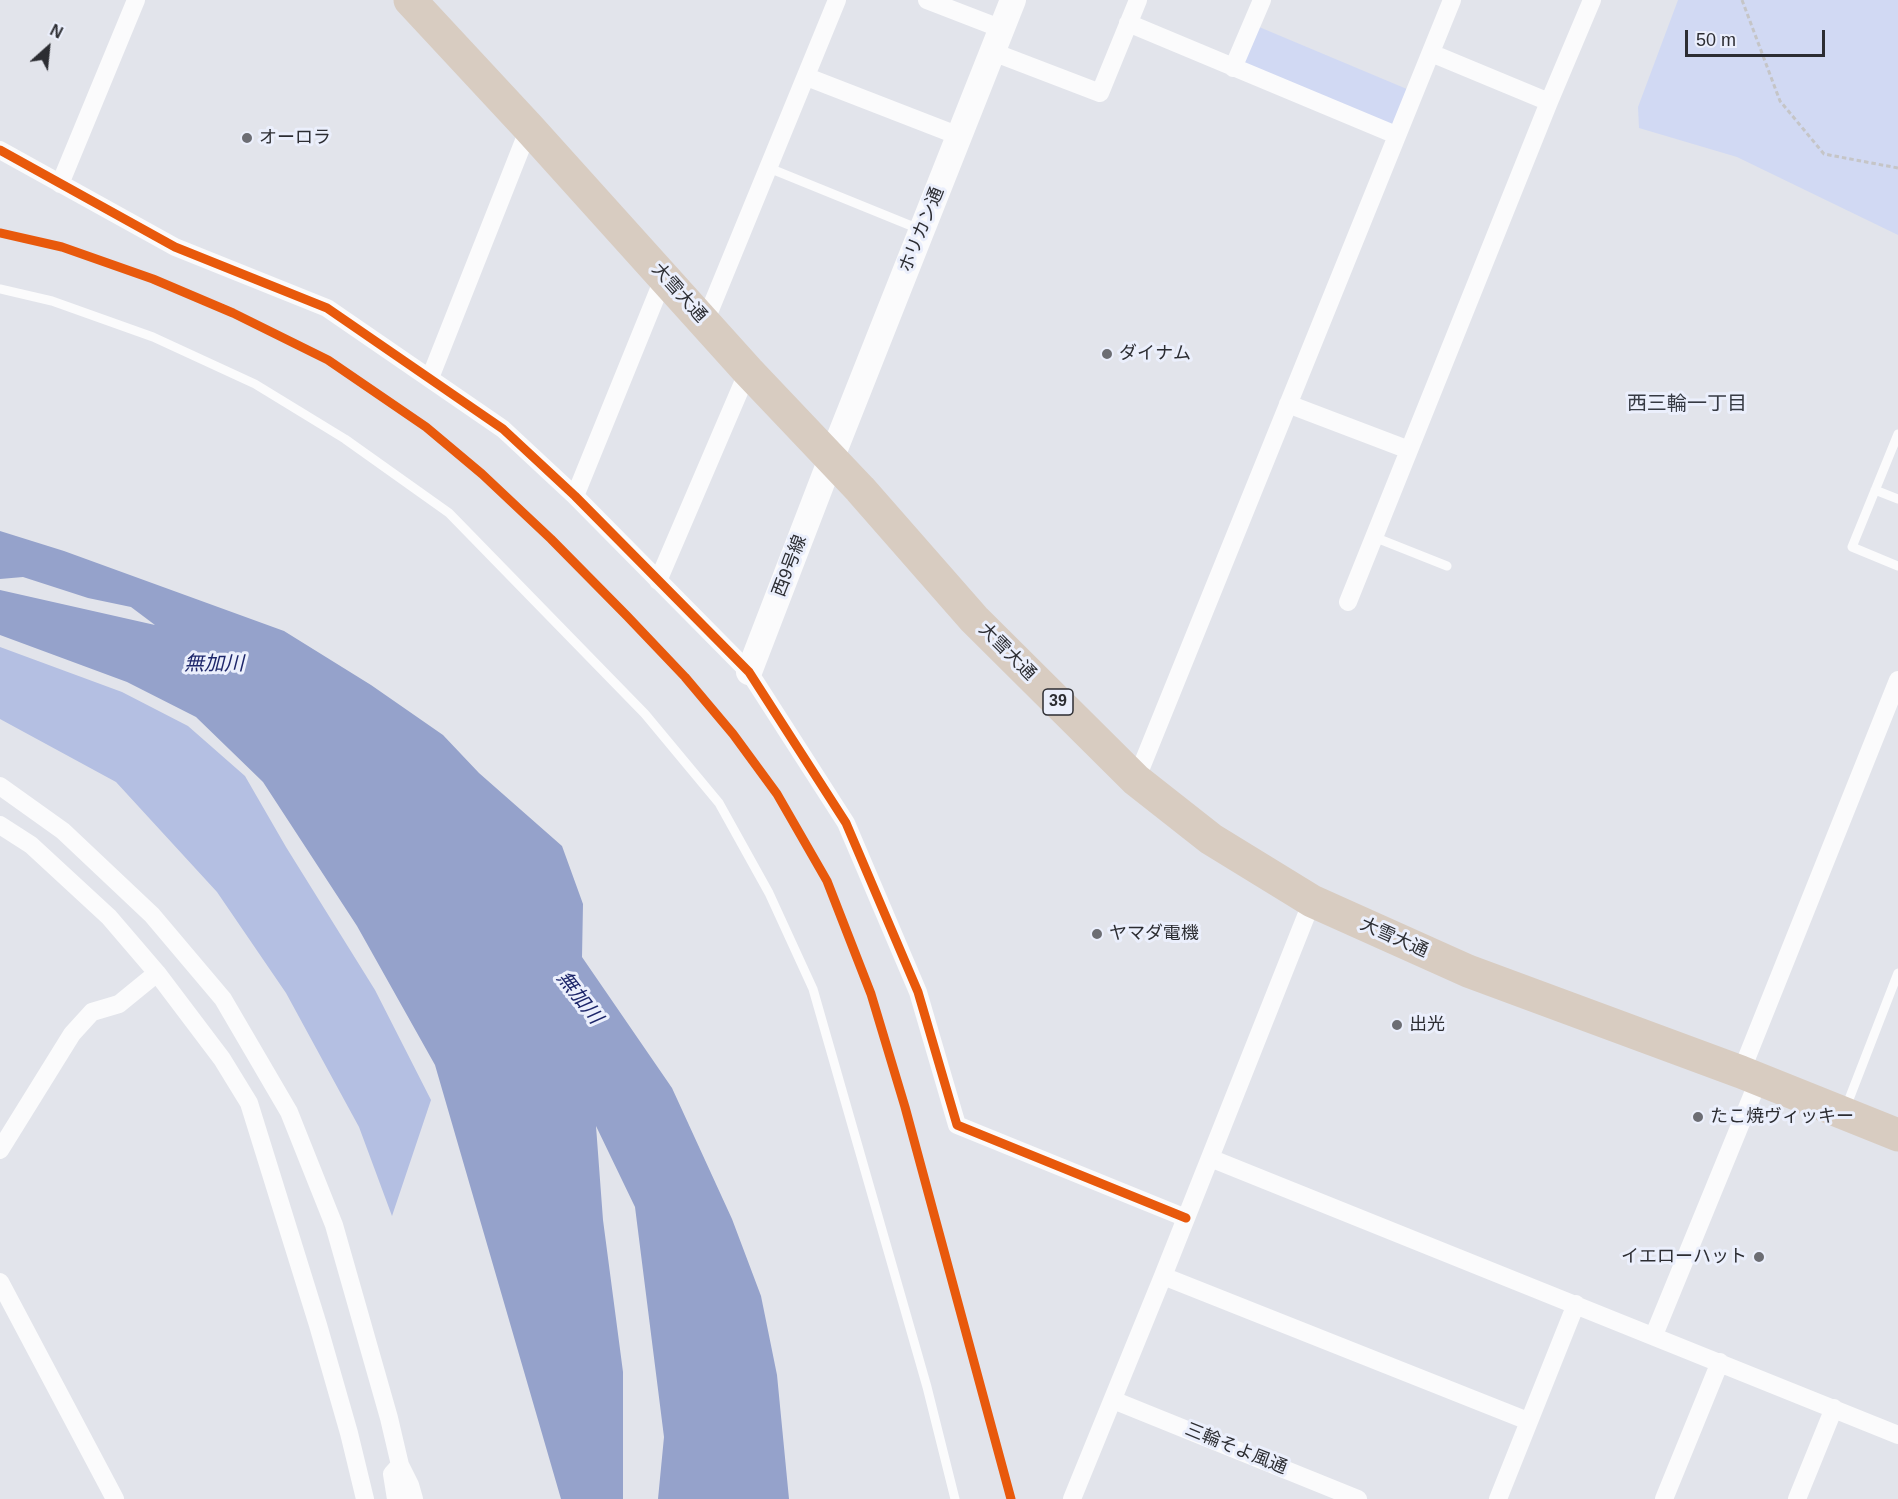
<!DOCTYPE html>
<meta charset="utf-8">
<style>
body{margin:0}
#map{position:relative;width:1898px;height:1499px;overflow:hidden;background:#e2e4eb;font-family:Arial,sans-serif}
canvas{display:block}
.north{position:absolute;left:18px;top:18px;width:60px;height:60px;-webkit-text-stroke:4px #ebeffc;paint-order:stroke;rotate:27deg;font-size:16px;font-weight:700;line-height:24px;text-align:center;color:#2c2d32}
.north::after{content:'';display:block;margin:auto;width:21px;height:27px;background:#2c2d32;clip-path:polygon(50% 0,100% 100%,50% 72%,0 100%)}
.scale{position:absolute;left:1685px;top:30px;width:140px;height:27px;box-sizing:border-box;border:3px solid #2c2d32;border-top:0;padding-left:8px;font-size:18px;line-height:21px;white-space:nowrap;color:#2c2d32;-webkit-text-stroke:4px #ebeffc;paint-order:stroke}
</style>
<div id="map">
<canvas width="1898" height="1499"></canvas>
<div class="north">N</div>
<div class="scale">50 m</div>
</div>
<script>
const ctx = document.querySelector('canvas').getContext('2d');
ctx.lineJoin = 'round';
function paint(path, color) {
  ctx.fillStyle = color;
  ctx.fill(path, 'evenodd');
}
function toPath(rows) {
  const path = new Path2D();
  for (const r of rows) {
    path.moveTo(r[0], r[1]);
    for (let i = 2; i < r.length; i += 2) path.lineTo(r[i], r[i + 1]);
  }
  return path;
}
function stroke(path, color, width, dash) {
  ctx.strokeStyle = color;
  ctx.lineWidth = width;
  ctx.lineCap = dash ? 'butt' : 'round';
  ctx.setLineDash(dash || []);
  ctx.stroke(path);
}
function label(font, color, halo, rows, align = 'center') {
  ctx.font = font + ' Arial,"Noto Sans JP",sans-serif';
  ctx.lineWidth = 6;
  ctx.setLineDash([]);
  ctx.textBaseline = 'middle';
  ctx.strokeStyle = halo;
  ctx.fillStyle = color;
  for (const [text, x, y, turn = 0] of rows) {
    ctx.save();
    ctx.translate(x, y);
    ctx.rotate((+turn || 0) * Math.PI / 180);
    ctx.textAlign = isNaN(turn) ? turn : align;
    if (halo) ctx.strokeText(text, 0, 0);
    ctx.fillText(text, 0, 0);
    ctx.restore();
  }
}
const green = toPath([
 [1678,0,1898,0,1898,235,1737,157,1639,128,1638,107],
 [1252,24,1414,92,1396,135,1233,68]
]);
const forest = toPath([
 [0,647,122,692,188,726,245,776,286,847,375,990,431,1100,392,1216,359,1127,286,993,217,892,116,782,0,719]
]);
const water = toPath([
 [0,531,64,551,284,631,371,685,443,735,479,773,562,846,583,904,582,957,672,1088,732,1219,761,1296,777,1375,789,1499,658,1499,664,1437,635,1207,596,1126,603,1220,623,1372,623,1499,561,1499,435,1065,357,926,263,782,196,717,127,682,0,635,0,590,155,625,131,607,88,598,23,577,0,579]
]);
const path = toPath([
 [1742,0,1780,101,1824,154,1898,168]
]);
const lane = toPath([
 [769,168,919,229],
 [0,289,52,301,153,337,255,384,345,439,449,513,645,714,719,803,769,893,813,989,927,1387,955,1499],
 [1898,434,1852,547,1898,566],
 [1875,490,1898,499],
 [1374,537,1447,566],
 [1846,1107,1898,973]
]);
const street = toPath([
 [927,0,1002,29],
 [1128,23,1396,135],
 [993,52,1100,93,1138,0],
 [1431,53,1549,102],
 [1233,68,1262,0],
 [807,77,959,136],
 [0,150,175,247,327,308,503,429,575,496,749,672,846,823,918,992,957,1125,1186,1218],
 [60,184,136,0],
 [705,322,837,0],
 [430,378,529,128],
 [1288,404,1409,450],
 [575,496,664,277],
 [658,581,748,371],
 [1348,602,1549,102,1592,0],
 [1136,780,1452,0],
 [0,786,63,831,152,915,223,999,289,1112,334,1225,389,1418,400,1465,410,1485,414,1499],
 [0,825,31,845,109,917,157,973,222,1059,249,1103,318,1325,349,1433,365,1499],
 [1741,1072,1898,680],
 [0,1150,72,1034,92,1012,119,1004,157,973],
 [1210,1158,1898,1435],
 [1163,1276,1528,1421],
 [0,1282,115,1499],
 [1654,1335,1759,1079],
 [1113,1400,1358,1499],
 [396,1499,392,1474,400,1465],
 [1072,1499,1163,1276,1312,901],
 [1498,1499,1576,1304],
 [1664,1499,1720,1362],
 [1797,1499,1834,1408]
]);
const secondary = toPath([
 [749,672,831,459,1013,0]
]);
const highway = toPath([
 [410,0,529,128,748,371,860,489,974,619,1136,780,1211,839,1312,901,1468,971,1741,1072,1898,1135]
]);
const cycleway = toPath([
 [0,150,175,247,327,308,503,429,575,496,749,672,846,823,918,992,957,1125,1186,1218],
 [0,233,62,247,153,279,233,313,328,360,426,427,482,474,551,539,627,616,685,677,733,734,777,794,827,881,871,994,905,1107,1011,1499]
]);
const markers = [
 [247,138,6,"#6c6d73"],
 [1107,354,6,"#6c6d73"],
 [1097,934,6,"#6c6d73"],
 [1397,1025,6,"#6c6d73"],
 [1698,1117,6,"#6c6d73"],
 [1759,1257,6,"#6c6d73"]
];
const shields = [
 [1058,702,30]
];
const shieldNames = [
 ["39",1058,702]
];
const poiNames = [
 ["オーロラ",259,138],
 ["ダイナム",1119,354],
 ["ヤマダ電機",1109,934],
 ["出光",1409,1025],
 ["たこ焼ヴィッキー",1710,1117],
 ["イエローハット",1747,1257,"right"]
];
const streetNames = [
 ["ホリカン通",922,230,-68],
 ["大雪大通",679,293,48],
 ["西9号線",790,566,-69],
 ["大雪大通",1007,652,45],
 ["大雪大通",1394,938,24],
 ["三輪そよ風通",1236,1449,22]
];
const neighbourhoodNames = [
 ["西三輪一丁目",1687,404]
];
const waterNames = [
 ["無加川",214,664],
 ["無加川",579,998,52]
];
paint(green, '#d1d9f3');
paint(forest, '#b4bfe2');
paint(water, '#95a2cb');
stroke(path, '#c5c5c7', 3, [4.5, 3]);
stroke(lane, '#fbfbfc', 9);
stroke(street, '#fbfbfc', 18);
stroke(secondary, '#fbfbfc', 26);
stroke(highway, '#d8ccc1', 33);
stroke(cycleway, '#e8590c', 9);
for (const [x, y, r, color] of markers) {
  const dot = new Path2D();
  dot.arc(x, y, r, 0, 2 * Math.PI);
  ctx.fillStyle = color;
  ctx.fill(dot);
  stroke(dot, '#ebeffc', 2);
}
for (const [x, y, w] of shields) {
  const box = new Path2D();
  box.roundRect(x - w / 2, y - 13, w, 26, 4.5);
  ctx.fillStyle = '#ebeffc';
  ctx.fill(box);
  stroke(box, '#2c2d32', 1.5);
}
label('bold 16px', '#2c2d32', null, shieldNames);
label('18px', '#2c2d32', '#ebeffc', poiNames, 'left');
label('18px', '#2c2d32', '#ebeffc', streetNames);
label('20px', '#363a43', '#ebeffc', neighbourhoodNames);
label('italic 20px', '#1d266a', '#ebeffc', waterNames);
</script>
